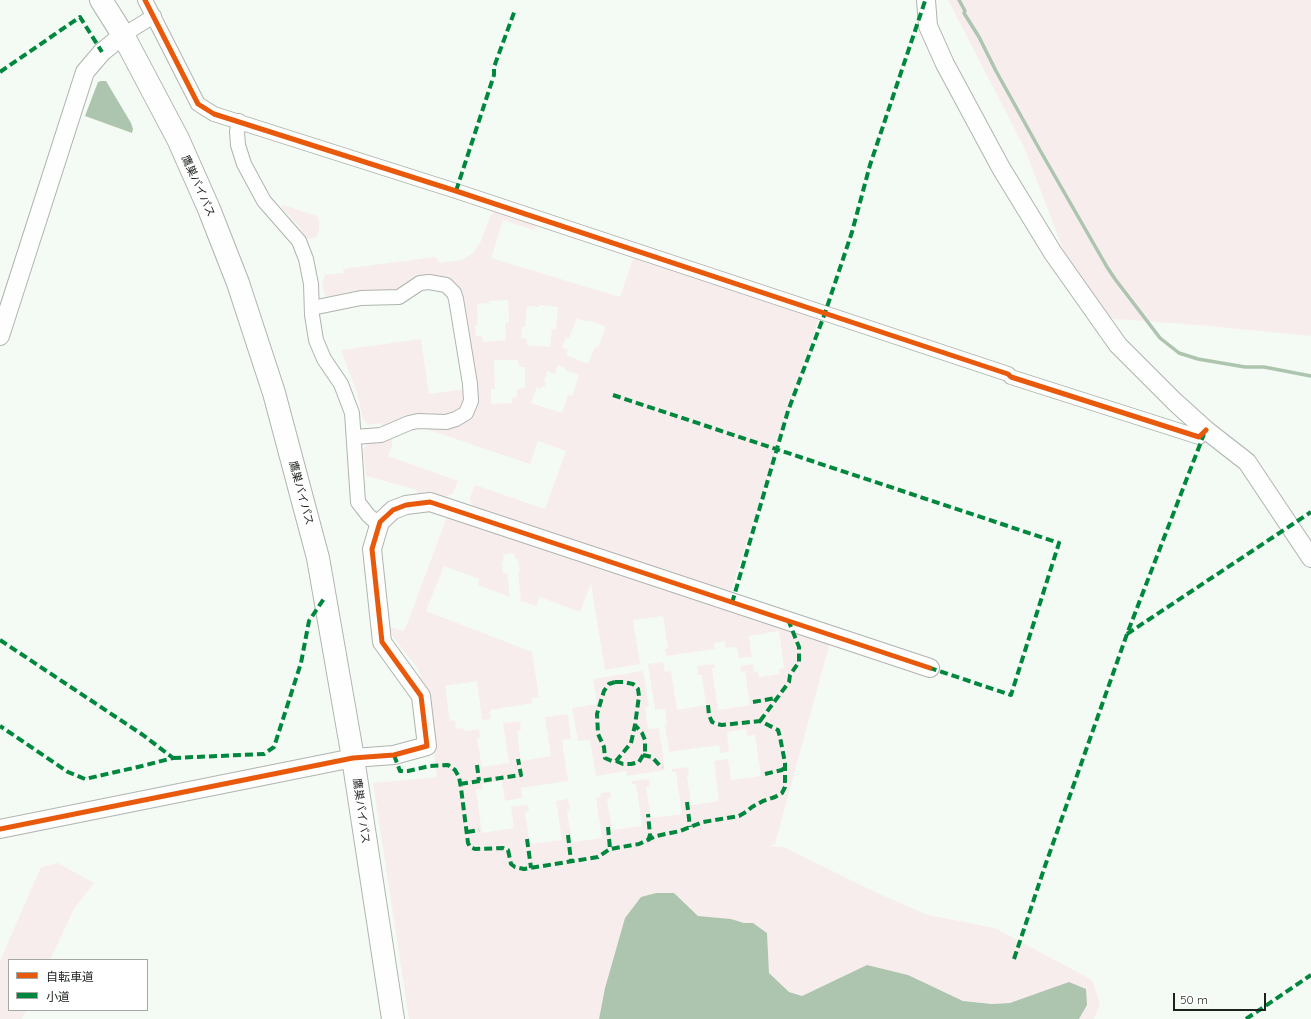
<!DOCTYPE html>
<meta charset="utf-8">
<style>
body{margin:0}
#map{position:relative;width:1311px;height:1019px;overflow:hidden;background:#f4fbf4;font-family:Quicksand,"Noto Sans JP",sans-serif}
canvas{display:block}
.legend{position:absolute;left:8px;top:959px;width:140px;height:52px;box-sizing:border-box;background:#fff;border:1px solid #a5a7a5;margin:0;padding:5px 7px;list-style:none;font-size:12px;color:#1d221d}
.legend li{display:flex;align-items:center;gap:8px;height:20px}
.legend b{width:20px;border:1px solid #a5a7a5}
.scale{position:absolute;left:1173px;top:993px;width:93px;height:18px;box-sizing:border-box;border:2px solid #1d221d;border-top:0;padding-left:5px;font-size:12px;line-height:14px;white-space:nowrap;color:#1d221d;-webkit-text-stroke:3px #fff;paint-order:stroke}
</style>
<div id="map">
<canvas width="1311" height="1019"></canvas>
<ul class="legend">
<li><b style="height:5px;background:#e8590c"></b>自転車道</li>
<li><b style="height:5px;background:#00873e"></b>小道</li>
</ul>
<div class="scale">50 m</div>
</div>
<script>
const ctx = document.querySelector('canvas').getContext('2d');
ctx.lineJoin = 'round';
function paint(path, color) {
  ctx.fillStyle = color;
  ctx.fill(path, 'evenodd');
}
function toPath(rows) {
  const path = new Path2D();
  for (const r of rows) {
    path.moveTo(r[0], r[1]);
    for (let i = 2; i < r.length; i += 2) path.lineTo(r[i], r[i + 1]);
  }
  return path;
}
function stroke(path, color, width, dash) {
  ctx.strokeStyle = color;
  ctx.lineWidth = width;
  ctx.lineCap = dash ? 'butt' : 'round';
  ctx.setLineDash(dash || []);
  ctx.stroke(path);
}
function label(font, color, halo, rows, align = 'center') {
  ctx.font = font + ' Quicksand,"Noto Sans JP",sans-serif';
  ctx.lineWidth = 3;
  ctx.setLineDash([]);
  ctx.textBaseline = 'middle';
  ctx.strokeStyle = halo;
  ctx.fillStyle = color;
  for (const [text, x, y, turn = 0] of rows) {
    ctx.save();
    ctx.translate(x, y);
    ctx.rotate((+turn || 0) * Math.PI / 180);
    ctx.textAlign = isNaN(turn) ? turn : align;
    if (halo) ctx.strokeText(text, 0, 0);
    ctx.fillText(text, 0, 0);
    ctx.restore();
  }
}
const green = toPath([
 [948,0,1311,0,1311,336,1197,325,1089,317,1024,147],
 [283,205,317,216,319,221,319,231,317,236,312,239,307,239,298,225,282,208],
 [495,211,500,211,537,223,534,230,503,220,491,258,620,297,634,256,820,315,731,591,724,595,478,510,471,504,470,498,475,485,545,509,566,451,538,441,530,464,423,428,450,428,460,425,469,418,450,281,437,276,427,276,414,279,392,292,349,292,329,297,325,295,322,284,325,275,344,273,343,269,435,257,440,263,462,260,473,253,481,241,491,215],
 [508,300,509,322,505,323,506,340,483,342,482,336,476,336,475,325,478,325,477,304,489,303,489,301],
 [539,305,558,307,556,330,552,329,550,347,527,345,527,339,521,338,522,327,525,327,527,306,539,307],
 [577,318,587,322,588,320,606,327,598,348,595,347,588,364,566,355,568,350,562,348,566,337,569,338],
 [494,360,518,360,519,367,525,367,525,388,517,389,517,397,512,398,512,403,491,404,491,389,495,389],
 [558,365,565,368,565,370,579,375,572,396,568,395,562,413,531,403,537,387,541,389,542,386,545,387,546,383,544,382,547,371,555,374],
 [421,339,429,394,465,389,464,402,459,410,451,416,438,417,428,413,407,415,394,424,382,427,381,423,368,425,363,419,357,393,341,350],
 [392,438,392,446,388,456,458,481,453,493,444,498,418,498,417,490,366,476,363,449,370,442],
 [448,514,830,642,775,844,769,846,784,847,875,892,928,915,995,928,1092,980,1100,1003,1094,1019,1079,1019,1087,1005,1032,996,1010,1003,992,1004,963,1001,908,975,867,965,802,996,789,992,769,973,767,933,753,923,744,923,731,919,698,916,674,893,656,893,641,897,625,918,605,988,599,1019,409,1019,373,783,437,777,426,694,418,669,393,637,389,627,404,631,409,619],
 [514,553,515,559,518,559,520,572,518,572,521,601,536,606,540,597,580,612,591,584,605,670,640,664,633,620,663,616,668,648,665,649,666,656,715,649,714,643,725,641,726,648,737,647,739,658,752,657,749,636,779,631,784,668,779,669,780,674,759,677,758,671,754,672,753,664,740,666,741,672,745,671,750,705,718,710,712,668,715,668,714,664,697,666,698,675,702,675,706,705,677,710,671,671,665,672,663,662,648,664,655,710,665,709,667,724,665,725,669,752,719,745,721,753,729,752,727,732,746,729,747,736,755,735,761,776,731,780,728,759,714,761,719,801,691,805,687,775,689,774,688,767,672,769,672,772,676,772,682,814,651,818,646,787,650,787,649,779,632,781,632,784,636,784,642,826,612,830,607,799,611,798,610,792,600,793,601,797,596,798,602,838,572,842,567,811,570,811,568,799,556,801,562,840,530,844,525,812,529,811,528,805,511,807,514,828,482,833,476,790,483,789,482,784,502,781,505,801,522,798,521,788,568,781,562,740,571,739,568,714,545,717,551,756,521,761,517,731,521,730,520,721,503,723,509,763,482,767,477,738,480,737,479,729,464,731,463,728,456,729,455,720,450,721,445,686,477,681,482,720,491,719,490,710,532,703,532,698,539,697,532,652,426,611,444,566,479,579,478,585,510,597,507,573,503,574,502,561,504,561,503,555],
 [643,671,649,707,645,707,648,729,659,728,665,770,627,776,626,771,596,776,590,740,578,741,572,708,597,704,593,679],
 [58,863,94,883,74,909,50,960,9,960,9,1010,26,1010,22,1019,0,1019,0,961,41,867]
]);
const water = toPath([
 [101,81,106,81,131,123,133,129,132,133,85,116,98,82],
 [656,893,674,893,698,916,731,919,744,923,753,923,767,933,769,973,789,992,802,996,867,965,908,975,963,1001,992,1004,1010,1003,1069,982,1086,989,1087,1005,1079,1019,599,1019,605,988,625,918,641,897]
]);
const stream = toPath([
 [959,0,965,11,964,13,979,37,996,71,1041,152,1107,267,1115,279,1160,338,1179,353,1198,359,1245,367,1264,367,1311,376]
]);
const minor = toPath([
 [145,0,198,104,214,114,456,191,1008,374,1011,377,1199,437,1206,430],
 [123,35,154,16],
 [239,121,237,132,238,145,244,164,264,201,299,241,306,259,311,284,312,315,316,340,324,359,341,384,352,413,358,502,368,515,379,525],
 [312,308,361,298,399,297,420,283,429,282,446,285,454,293,456,299,470,384,471,401,466,413,456,419,446,422,418,421,409,423,381,435,354,437]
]);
const tertiary = toPath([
 [926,0,928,26,945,64,1001,168,1053,253,1118,345,1175,402,1206,430,1247,462,1311,558],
 [0,336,85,72,102,52,123,35],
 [0,829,353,758,394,755,427,746,421,696,382,642,372,549,380,522,393,510,406,505,430,502,930,668]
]);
const trunk = toPath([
 [101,0,123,35,178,139,209,209,238,283,274,393,318,558,353,758,393,1019]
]);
const quiet = toPath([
 [0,72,80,17,102,52],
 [456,191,494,75,494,67,515,10],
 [613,395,1059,543,1011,695,930,668],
 [732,603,788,411,825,313,852,232,870,165,925,1],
 [1127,634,1311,512],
 [0,640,143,735,173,758,142,766,85,779,68,772,0,726],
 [615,682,623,682,633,684,638,689,639,696,635,725,631,743,616,761,612,761,605,758,604,747,598,734,597,714,604,691,609,684,615,682],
 [753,702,776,698],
 [760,721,789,682,790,675,799,662,799,647,789,622],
 [394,755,400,771,408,771,430,766,448,765,455,770,459,777,461,788,468,843,470,847,475,849,503,848,508,850,511,864,515,867,524,869,598,857,610,849,639,844,656,836,680,831,703,822,739,816,746,812,752,807,763,801,775,797,782,793,785,787,785,763,780,737,778,730,760,721,722,725,717,724,712,722,709,715,708,705],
 [643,755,652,757,662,768],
 [173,758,264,754,274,747,301,663,309,621,325,597],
 [616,761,623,764,631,764,639,762,645,752,645,740,642,733,635,725],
 [477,765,479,781],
 [765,774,782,770,785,767],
 [460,784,521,775,518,759],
 [687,802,690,827],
 [608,827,610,849],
 [467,832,479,830],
 [568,835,571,861],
 [527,839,531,868],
 [648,841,650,835,648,814],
 [1014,959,1045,866,1127,634,1204,434],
 [1246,1019,1311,975]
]);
const cycleway = toPath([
 [145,0,198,104,214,114,456,191,1008,374,1011,377,1199,437,1206,430],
 [0,829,353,758,394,755,427,746,421,696,382,642,372,549,380,522,393,510,406,505,430,502,930,668]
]);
const streetNames = [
 ["鷹巣バイパス",198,186,66],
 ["鷹巣バイパス",301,493,75],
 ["鷹巣バイパス",361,811,82]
];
paint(green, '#f8eded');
paint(water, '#adc4ae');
stroke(stream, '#adc4ae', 3.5);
stroke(minor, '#afb4af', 16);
stroke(tertiary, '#afb4af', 20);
stroke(trunk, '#afb4af', 24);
stroke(minor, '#fdfefd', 14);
stroke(tertiary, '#fdfefd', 18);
stroke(trunk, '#fdfefd', 22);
stroke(quiet, '#00873e', 4, [8, 4]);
stroke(cycleway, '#e8590c', 5);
label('11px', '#1d221d', '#fff', streetNames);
</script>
